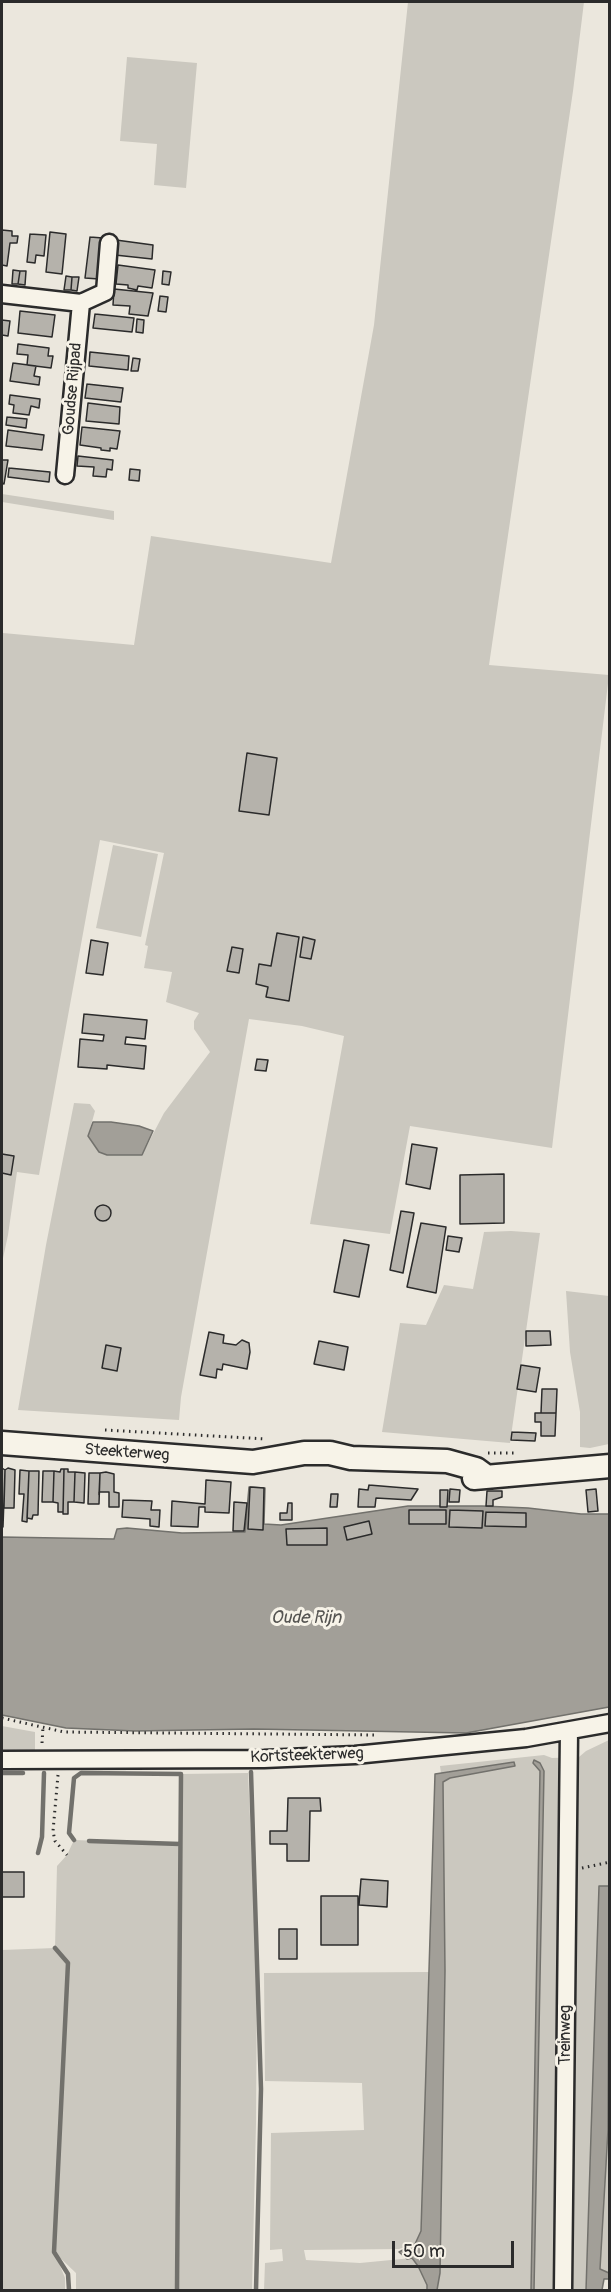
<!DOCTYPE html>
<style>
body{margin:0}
#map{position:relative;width:611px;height:2292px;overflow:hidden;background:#ebe7dd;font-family:Pangolin,sans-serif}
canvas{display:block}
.frame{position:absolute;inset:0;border:3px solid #2b2b2b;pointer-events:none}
.scale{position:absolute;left:392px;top:2241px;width:122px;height:27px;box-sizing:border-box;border:3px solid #2b2b2b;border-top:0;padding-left:8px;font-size:18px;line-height:21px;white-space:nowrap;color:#2b2b2b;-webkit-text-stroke:4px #f7f3e8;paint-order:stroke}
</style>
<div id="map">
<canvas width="611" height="2292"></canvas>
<div class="frame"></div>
<div class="scale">50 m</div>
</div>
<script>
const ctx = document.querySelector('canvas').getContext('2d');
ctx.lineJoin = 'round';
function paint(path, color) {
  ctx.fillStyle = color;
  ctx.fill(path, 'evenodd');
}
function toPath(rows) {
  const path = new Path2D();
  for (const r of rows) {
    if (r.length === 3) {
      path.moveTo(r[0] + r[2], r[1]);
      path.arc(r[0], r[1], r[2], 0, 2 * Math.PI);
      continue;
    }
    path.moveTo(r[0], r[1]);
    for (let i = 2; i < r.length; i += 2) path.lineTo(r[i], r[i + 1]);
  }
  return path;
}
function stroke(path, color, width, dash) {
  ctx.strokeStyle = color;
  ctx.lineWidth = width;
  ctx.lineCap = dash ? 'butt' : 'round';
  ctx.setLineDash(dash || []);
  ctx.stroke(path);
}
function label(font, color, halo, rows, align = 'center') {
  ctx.font = font + ' Pangolin,sans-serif';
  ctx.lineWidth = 6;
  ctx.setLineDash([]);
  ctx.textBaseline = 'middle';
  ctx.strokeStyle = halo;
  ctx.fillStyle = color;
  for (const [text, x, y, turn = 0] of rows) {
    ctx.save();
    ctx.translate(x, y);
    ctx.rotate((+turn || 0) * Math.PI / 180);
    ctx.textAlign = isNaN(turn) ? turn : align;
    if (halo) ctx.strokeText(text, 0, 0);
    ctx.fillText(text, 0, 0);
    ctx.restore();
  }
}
const green = toPath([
 [408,2,584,2,573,91,489,665,609,675,552,1148,410,1126,390,1234,310,1224,344,1036,302,1026,249,1019,181,1397,179,1420,18,1410,46,1245,74,1103,90,1104,95,1111,88,1136,99,1152,107,1155,142,1155,164,1113,210,1052,194,1029,194,1021,199,1013,166,1002,172,972,144,968,148,946,145,945,164,853,100,840,39,1175,17,1172,8,1235,2,1263,3,633,134,645,151,536,331,563,374,325],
 [127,57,197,63,186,188,154,185,157,144,120,141],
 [2,494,114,511,114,520,2,502],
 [113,845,158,854,141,937,96,928],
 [511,1231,540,1233,510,1443,382,1432,400,1323,426,1325,444,1285,473,1289,484,1232],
 [566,1291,609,1296,609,1444,590,1448,580,1447,580,1412,570,1352],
 [2,1726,35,1732,35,1753,2,1753],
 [609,1740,610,1886,599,1886,586,2290,534,2290,544,1771,537,1766,540,1771,531,2290,437,2290,440,2273,445,1971,443,1782,449,1778,515,1766,514,1762,441,1773,440,1766,544,1755,552,1758,579,1757,586,1751],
 [248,1773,257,1973,256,2124,252,2290,179,2290,180,1938,175,2290,76,2290,76,2273,55,2253,65,2278,65,2290,2,2290,2,1950,55,1948,57,1866,67,1855,74,1840,180,1844,181,1774],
 [609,1936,609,2273,600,2270,608,2130],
 [430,1972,421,2231,415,2244,399,2249,304,2250,306,2260,360,2263,412,2258,418,2266,427,2285,427,2290,264,2290,265,2263,283,2261,282,2249,270,2250,271,2133,364,2130,362,2083,265,2081,264,1973]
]);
const water = toPath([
 [93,1122,111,1122,139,1126,153,1131,142,1155,107,1155,99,1152,88,1136,93,1122],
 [249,1487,265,1488,264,1524,281,1525,408,1506,482,1506,528,1508,581,1514,609,1514,609,1707,466,1733,254,1729,135,1731,66,1728,2,1715,2,1537,114,1539,117,1529,127,1528,182,1533,245,1532,249,1487],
 [534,1760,540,1763,544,1771,534,2290,531,2290,540,1771,533,1763,534,1760],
 [514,1762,515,1766,450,1778,443,1782,445,1971,440,2273,437,2290,427,2290,427,2285,418,2266,412,2258,407,2259,399,2252,415,2244,421,2231,435,1774,514,1762],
 [599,1886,609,1886,608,2130,600,2269,609,2273,610,2279,604,2279,602,2290,586,2290,599,1886]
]);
const stream = toPath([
 [251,1772,261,2089,256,2290],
 [2,1773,23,1773],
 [74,1840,69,1833,74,1778,81,1773,181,1774,177,2290],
 [89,1841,180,1844],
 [38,1853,42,1837,44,1773],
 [55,1948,68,1963,54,2252,68,2274,69,2290]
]);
const building = toPath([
 [2,230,12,231,12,236,18,236,17,243,10,243,7,266,2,265,2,230],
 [50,232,66,234,62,274,46,272,50,232],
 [30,234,46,235,44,256,36,255,35,263,27,262,30,234],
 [90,237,103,238,99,279,85,278,90,237],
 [116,240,153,245,152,259,115,255,116,240],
 [118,265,155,270,152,288,138,286,137,290,128,288,128,285,116,284,118,265],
 [13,270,20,271,18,284,12,284,13,270],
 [20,271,26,271,25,285,18,284,20,271],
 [163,271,171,272,169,285,162,284,163,271],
 [66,276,72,277,71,290,64,290,66,276],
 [72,277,79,277,77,291,71,290,72,277],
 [114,289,153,293,148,316,129,314,130,306,113,305,114,289],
 [160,296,168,297,166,312,158,311,160,296],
 [20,311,55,315,52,337,18,333,20,311],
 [95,314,134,318,132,332,93,328,95,314],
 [137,319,144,320,143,333,136,332,137,319],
 [2,320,10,321,8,336,2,335,2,320],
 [18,344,49,348,48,356,53,356,51,368,27,365,28,355,17,354,18,344],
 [90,352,129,356,128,370,89,366,90,352],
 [133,358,140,359,138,371,131,371,133,358],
 [13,363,36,366,34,376,40,377,39,385,10,381,13,363],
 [87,384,123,388,121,402,85,398,87,384],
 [10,395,40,399,39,408,31,406,29,415,13,413,14,405,9,404,10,395],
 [88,403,120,407,119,424,86,421,88,403],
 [7,417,27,419,26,428,6,425,7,417],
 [82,427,120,431,117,449,110,448,110,451,101,450,101,448,80,445,82,427],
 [8,430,44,435,42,450,6,446,8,430],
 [78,456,113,460,112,470,107,469,106,477,93,476,94,467,77,466,78,456],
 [2,460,8,460,4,484,2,483,2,460],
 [9,468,50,472,49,482,8,477,9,468],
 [130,469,140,470,139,481,129,480,130,469],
 [247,753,277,758,269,815,239,811,247,753],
 [277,933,299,937,289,1001,266,997,268,987,256,984,259,964,271,966,277,933],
 [303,937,315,940,311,959,300,957,303,937],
 [91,940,108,943,103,975,86,973,91,940],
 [232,947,243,949,239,973,227,971,232,947],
 [84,1014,147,1020,145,1039,126,1037,125,1044,146,1046,144,1069,107,1065,107,1069,78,1067,80,1039,103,1041,104,1035,82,1033,84,1014],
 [257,1059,268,1060,266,1071,255,1070,257,1059],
 [412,1144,437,1148,430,1189,406,1184,412,1144],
 [2,1154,14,1156,11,1175,2,1173,2,1154],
 [504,1174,504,1223,460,1224,460,1175,504,1174],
 [103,1213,8],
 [401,1211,414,1213,403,1273,390,1270,401,1211],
 [421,1223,446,1227,436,1293,407,1287,421,1223],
 [448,1236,462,1238,459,1252,446,1250,448,1236],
 [344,1240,369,1245,359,1297,334,1292,344,1240],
 [526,1331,550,1331,551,1345,526,1346,526,1331],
 [209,1332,224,1335,223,1343,236,1345,242,1340,249,1343,250,1352,247,1369,223,1364,222,1370,217,1369,216,1378,200,1375,209,1332],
 [319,1341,348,1347,344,1370,314,1364,319,1341],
 [106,1345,121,1348,117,1371,102,1368,106,1345],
 [521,1365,540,1368,536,1392,517,1389,521,1365],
 [542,1389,557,1389,556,1413,541,1413,542,1389],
 [535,1413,556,1413,555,1436,541,1436,541,1422,535,1422,535,1413],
 [512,1432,536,1433,535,1441,511,1440,512,1432],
 [2,1468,5,1470,3,1527,2,1527,2,1468],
 [8,1468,15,1470,14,1508,4,1508,5,1470,8,1468],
 [61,1469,64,1469,63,1512,58,1512,58,1503,53,1502,54,1471,60,1472,61,1469],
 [64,1469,68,1469,68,1472,75,1472,74,1502,68,1502,68,1514,63,1514,64,1469],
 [20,1470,29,1471,27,1522,22,1521,24,1494,19,1494,20,1470],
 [29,1471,39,1471,38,1515,33,1515,32,1519,27,1518,29,1471],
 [43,1471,54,1471,53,1502,42,1502,43,1471],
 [75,1472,85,1473,84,1503,74,1502,75,1472],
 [106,1472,114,1474,114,1492,119,1493,119,1507,109,1507,109,1492,99,1492,99,1495,100,1473,106,1472],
 [89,1473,100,1473,99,1504,88,1504,89,1473],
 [206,1480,231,1482,229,1513,205,1512,205,1507,199,1507,198,1527,171,1526,172,1501,205,1504,206,1480],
 [369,1485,393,1487,418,1489,411,1500,376,1498,375,1507,358,1507,359,1489,368,1490,369,1485],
 [250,1487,264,1488,263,1530,248,1529,250,1487],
 [450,1489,460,1490,459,1502,449,1502,450,1489],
 [596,1489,598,1511,588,1512,586,1490,596,1489],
 [440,1490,448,1490,447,1507,440,1507,440,1490],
 [487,1491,502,1491,502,1497,493,1500,493,1506,486,1506,487,1491],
 [331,1494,338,1494,337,1507,330,1507,331,1494],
 [123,1500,152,1501,151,1510,160,1510,159,1527,150,1526,150,1519,122,1517,123,1500],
 [234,1502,247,1503,244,1531,233,1531,234,1502],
 [288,1503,292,1503,292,1520,280,1520,280,1513,287,1513,288,1503],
 [409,1510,446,1510,446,1524,409,1524,409,1510],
 [450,1510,483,1511,482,1528,449,1527,450,1510],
 [486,1512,526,1513,526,1527,485,1526,486,1512],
 [369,1521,372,1534,347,1540,344,1527,369,1521],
 [327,1528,327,1545,287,1545,286,1529,327,1528],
 [288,1798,320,1798,321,1811,310,1811,309,1861,287,1861,287,1844,270,1844,270,1831,287,1831,288,1798],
 [2,1872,24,1872,24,1897,2,1897,2,1872],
 [361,1879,388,1881,387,1907,359,1905,361,1879],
 [321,1896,358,1896,358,1945,321,1945,321,1896],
 [279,1929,297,1929,297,1959,279,1959,279,1929]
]);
const path = toPath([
 [105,1430,266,1439],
 [488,1453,518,1453],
 [2,1718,64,1732,376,1735],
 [42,1743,43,1727],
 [58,1775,53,1831,55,1841,67,1855],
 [582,1868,610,1862]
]);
const minor = toPath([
 [2,294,81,303,65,475],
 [81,303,105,292,109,243],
 [2,1760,264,1759,355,1755,526,1738,610,1723],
 [563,2290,569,1731]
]);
const major = toPath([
 [2,1443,253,1462,304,1453,330,1453,351,1458,447,1461,476,1469,487,1477],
 [474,1478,610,1466]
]);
const streetNames = [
 ["Goudse Rijpad",73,389,-85],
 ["Steekterweg",127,1453,4],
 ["Kortsteekterweg",307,1756,-2],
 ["Treinweg",566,2035,-90]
];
const waterNames = [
 ["Oude Rijn",306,1618]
];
paint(green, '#cbc8bf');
paint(water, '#a29f98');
stroke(water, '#72716c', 1.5);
stroke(stream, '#72716c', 4.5);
paint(building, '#b5b2ab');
stroke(building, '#2b2b2b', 1.5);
stroke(minor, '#2b2b2b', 21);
stroke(major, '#2b2b2b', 27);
stroke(path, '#2b2b2b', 3, [1.5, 4.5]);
stroke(minor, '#f7f3e8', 16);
stroke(major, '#f7f3e8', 22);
label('16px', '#2b2b2b', '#f7f3e8', streetNames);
label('italic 18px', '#555451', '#f7f3e8', waterNames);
</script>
